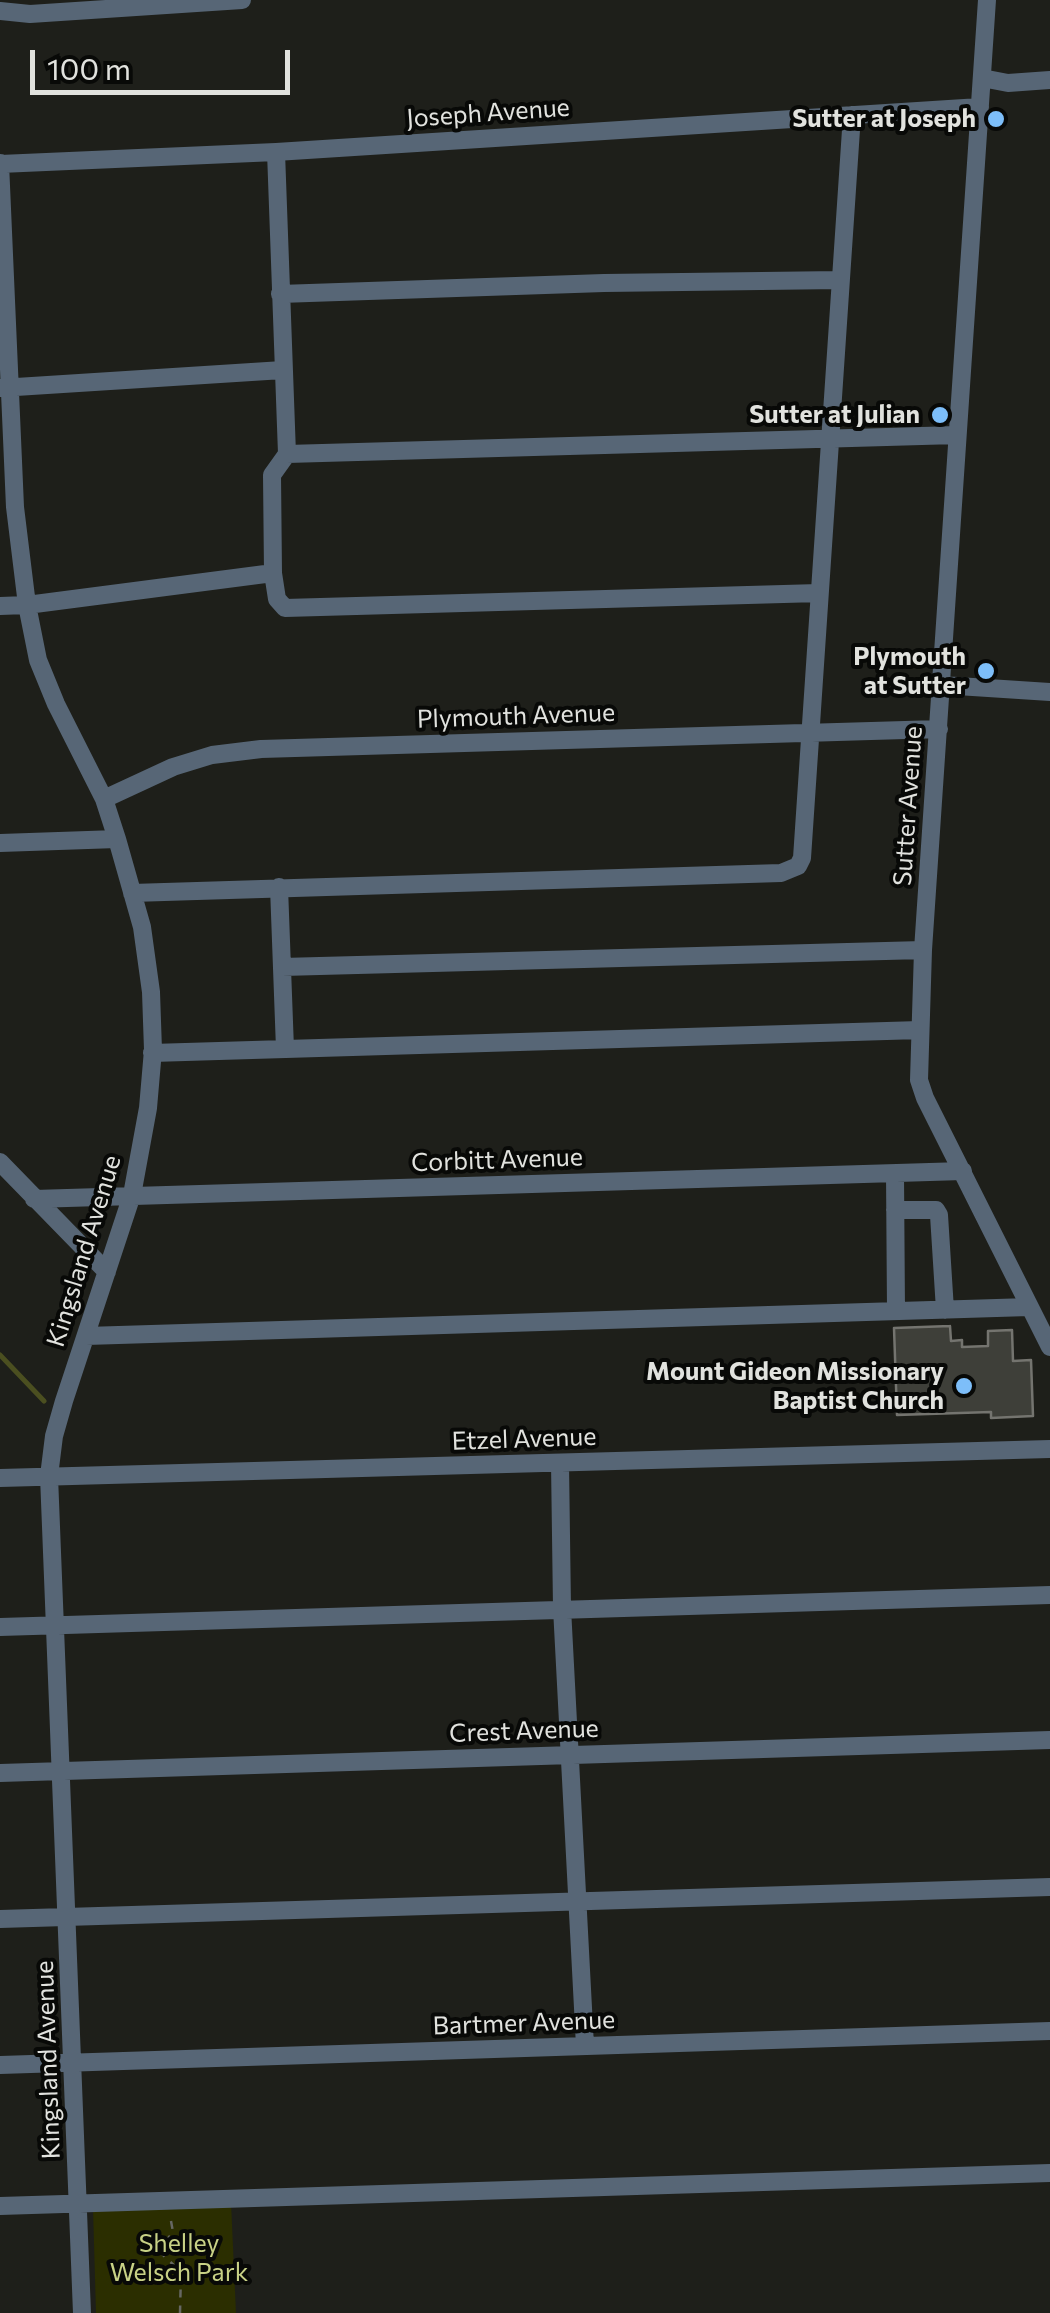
<!DOCTYPE html>
<style>
body{margin:0}
#map{position:relative;width:1050px;height:2313px;overflow:hidden;background:#1e1f1a;font-family:Commissioner,sans-serif}
canvas{display:block}
.scale{position:absolute;left:30px;top:50px;width:260px;height:45px;box-sizing:border-box;border:5px solid #e1e2de;border-top:0;padding-left:12px;font-size:30px;line-height:35px;white-space:nowrap;color:#e1e2de;-webkit-text-stroke:8px #080907;paint-order:stroke}
</style>
<div id="map">
<canvas width="1050" height="2313"></canvas>
<div class="scale">100 m</div>
</div>
<script>
const ctx = document.querySelector('canvas').getContext('2d');
ctx.lineJoin = 'round';
function paint(path, color) {
  ctx.fillStyle = color;
  ctx.fill(path, 'evenodd');
}
function toPath(rows) {
  const path = new Path2D();
  for (const r of rows) {
    path.moveTo(r[0], r[1]);
    for (let i = 2; i < r.length; i += 2) path.lineTo(r[i], r[i + 1]);
  }
  return path;
}
function stroke(path, color, width, dash) {
  ctx.strokeStyle = color;
  ctx.lineWidth = width;
  ctx.lineCap = dash ? 'butt' : 'round';
  ctx.setLineDash(dash || []);
  ctx.stroke(path);
}
function label(font, color, halo, rows, align = 'center') {
  ctx.font = font + ' Commissioner,sans-serif';
  ctx.lineWidth = 8;
  ctx.setLineDash([]);
  ctx.textBaseline = 'middle';
  ctx.strokeStyle = halo;
  ctx.fillStyle = color;
  for (const [text, x, y, turn = 0] of rows) {
    ctx.save();
    ctx.translate(x, y);
    ctx.rotate((+turn || 0) * Math.PI / 180);
    ctx.textAlign = isNaN(turn) ? turn : align;
    if (halo) ctx.strokeText(text, 0, 0);
    ctx.fillText(text, 0, 0);
    ctx.restore();
  }
}
const green = toPath([
 [231,2202,236,2313,96,2313,93,2209]
]);
const stream = toPath([
 [0,1355,44,1401]
]);
const building = toPath([
 [950,1326,951,1341,962,1340,962,1347,988,1346,988,1331,1012,1330,1013,1361,1031,1360,1033,1416,991,1418,991,1412,897,1415,894,1328,950,1326]
]);
const path = toPath([
 [171,2221,173,2232,165,2242,162,2254,181,2272,180,2313]
]);
const minor = toPath([
 [987,0,923,950,919,1080,925,1098,1050,1347],
 [0,11,30,14,242,0],
 [982,78,1008,83,1050,80],
 [276,152,287,454],
 [0,163,15,507,27,605,38,660,56,704,104,799,117,839,142,927,151,992,153,1050,148,1108,132,1195,64,1401,54,1436,49,1476,82,2313],
 [0,164,276,152,980,107],
 [280,294,604,283,840,280],
 [0,388,283,370],
 [287,454,272,475,273,573,277,599,285,608,819,593],
 [287,454,957,435],
 [0,606,27,605,273,573],
 [942,685,1050,692],
 [104,799,173,767,212,755,261,749,939,729],
 [0,843,117,839],
 [279,887,285,1049],
 [132,893,781,873,798,866,802,858,852,115],
 [282,967,923,950],
 [152,1053,920,1030],
 [0,1162,107,1272],
 [895,1174,896,1311],
 [34,1199,963,1171],
 [895,1210,936,1210,939,1215,945,1310],
 [86,1336,1029,1307],
 [560,1463,562,1608,585,2046],
 [0,1478,1050,1449],
 [0,1627,1050,1595],
 [0,1773,1050,1740],
 [0,1919,1050,1887],
 [0,2065,1050,2031],
 [0,2206,1050,2173]
]);
const markers = [
 [996,119,10,"#7dbef9"],
 [940,415,10,"#7dbef9"],
 [986,671,10,"#7dbef9"],
 [964,1386,10,"#7dbef9"]
];
const streetNames = [
 ["Joseph Avenue",488,113,-4],
 ["Plymouth Avenue",516,716,-2],
 ["Sutter Avenue",908,806,-86],
 ["Corbitt Avenue",497,1160,-2],
 ["Kingsland Avenue",84,1251,-73],
 ["Etzel Avenue",524,1439,-2],
 ["Crest Avenue",524,1731,-2],
 ["Bartmer Avenue",524,2023,-2],
 ["Kingsland Avenue",48,2060,-92]
];
const poiNames = [
 ["Sutter at Joseph",976,119],
 ["Sutter at Julian",920,415],
 ["Plymouth",966,657],
 ["at Sutter",966,686],
 ["Mount Gideon Missionary",944,1372],
 ["Baptist Church",944,1401]
];
const parkNames = [
 ["Shelley",179,2244],
 ["Welsch Park",179,2273]
];
paint(green, '#2b2e00');
stroke(stream, '#4b4f20', 5);
paint(building, '#3e3f39');
stroke(building, '#74746f', 2.5);
stroke(path, '#666762', 2.5, [8, 8]);
stroke(minor, '#576676', 18);
for (const [x, y, r, color] of markers) {
  const dot = new Path2D();
  dot.arc(x, y, r, 0, 2 * Math.PI);
  ctx.fillStyle = color;
  ctx.fill(dot);
  stroke(dot, '#080907', 4);
}
label('25px', '#e1e2de', '#080907', streetNames);
label('bold 25px', '#e1e2de', '#080907', poiNames, 'right');
label('25px', '#c8d186', '#080907', parkNames);
</script>
